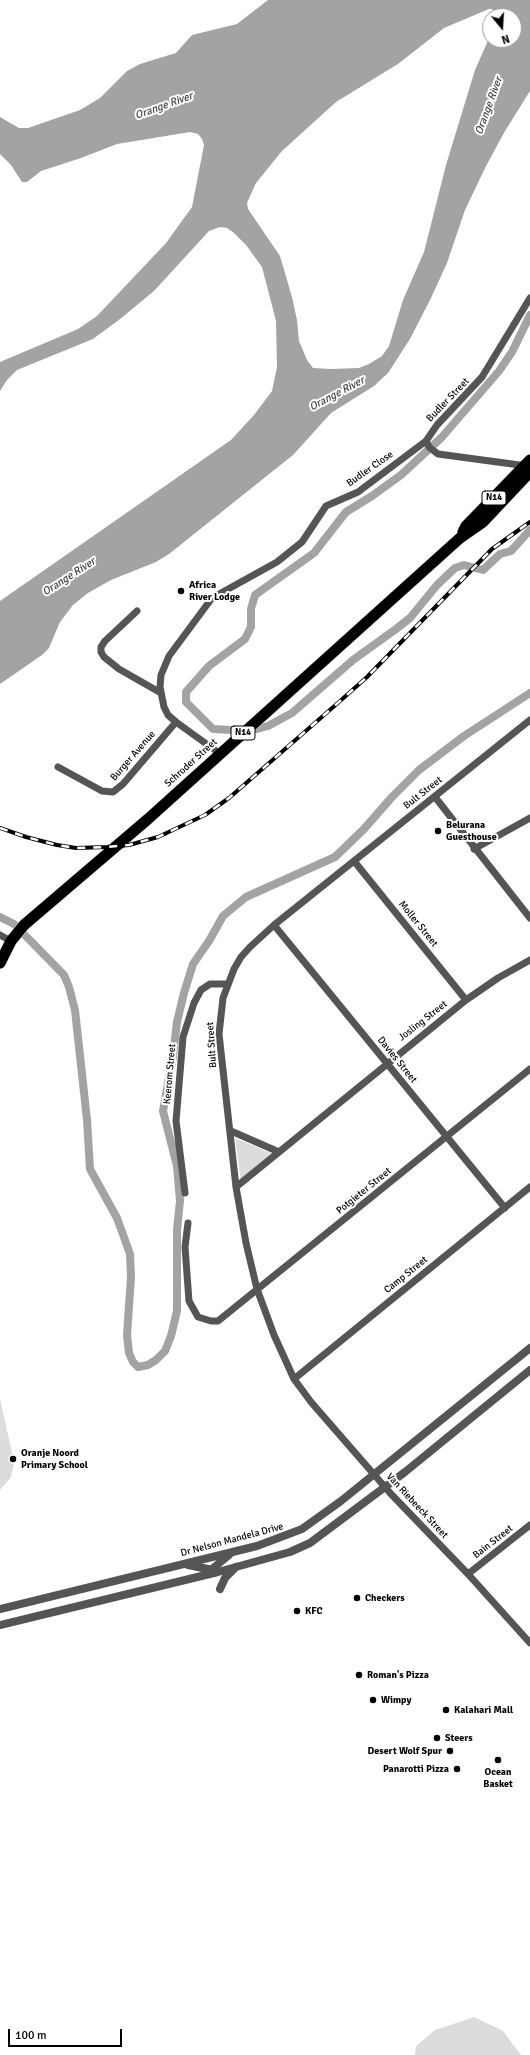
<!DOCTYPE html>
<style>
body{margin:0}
#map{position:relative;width:530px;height:2055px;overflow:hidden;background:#fff;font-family:Signika,sans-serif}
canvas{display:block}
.north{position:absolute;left:482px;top:8px;width:40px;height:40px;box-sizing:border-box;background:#fff;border:1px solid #999;border-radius:50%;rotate:162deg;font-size:11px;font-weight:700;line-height:16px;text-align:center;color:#000}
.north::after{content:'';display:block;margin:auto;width:14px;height:18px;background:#000;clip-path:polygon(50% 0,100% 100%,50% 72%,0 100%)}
.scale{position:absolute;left:8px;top:2029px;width:114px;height:18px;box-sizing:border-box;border:2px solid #000;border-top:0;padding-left:5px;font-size:12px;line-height:14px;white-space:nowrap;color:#000;-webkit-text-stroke:3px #fff;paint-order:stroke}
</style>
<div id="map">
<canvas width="530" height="2055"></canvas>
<div class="north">N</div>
<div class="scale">100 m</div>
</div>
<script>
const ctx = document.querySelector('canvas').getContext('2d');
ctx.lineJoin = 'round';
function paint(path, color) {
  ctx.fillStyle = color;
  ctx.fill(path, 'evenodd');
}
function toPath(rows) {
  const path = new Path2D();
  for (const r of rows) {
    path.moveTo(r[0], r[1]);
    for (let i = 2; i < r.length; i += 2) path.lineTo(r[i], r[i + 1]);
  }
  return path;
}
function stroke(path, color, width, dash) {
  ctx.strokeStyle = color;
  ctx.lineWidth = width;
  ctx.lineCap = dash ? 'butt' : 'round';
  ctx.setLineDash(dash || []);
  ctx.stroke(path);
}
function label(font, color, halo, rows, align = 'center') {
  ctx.font = font + ' Signika,sans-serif';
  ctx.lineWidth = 4;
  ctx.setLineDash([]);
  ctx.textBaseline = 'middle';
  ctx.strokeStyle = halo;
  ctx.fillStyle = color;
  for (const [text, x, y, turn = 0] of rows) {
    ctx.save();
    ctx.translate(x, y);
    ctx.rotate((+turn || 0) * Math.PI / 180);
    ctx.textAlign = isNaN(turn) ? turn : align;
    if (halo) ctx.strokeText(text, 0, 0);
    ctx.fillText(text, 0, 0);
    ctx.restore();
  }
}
const green = toPath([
 [235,1138,273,1154,241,1182],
 [0,1399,14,1462,11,1477,0,1490],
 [474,2017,503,2031,521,2055,415,2055,416,2046,435,2030]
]);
const water = toPath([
 [268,0,530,0,530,91,505,131,486,166,465,210,447,263,431,298,410,339,388,373,374,386,331,413,293,455,169,554,156,562,111,580,88,593,73,605,60,622,49,648,42,655,0,684,0,601,231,440,254,415,272,391,277,367,276,321,262,267,246,245,234,233,227,228,220,227,209,231,154,291,120,319,93,339,17,370,7,380,0,391,0,362,78,329,97,316,166,243,192,207,204,145,202,139,198,134,190,132,117,144,81,158,41,171,27,182,22,182,11,165,0,154,0,117,19,128,28,128,80,110,100,98,127,71,140,64,176,53,192,35,237,24],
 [489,9,492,9,496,16,514,16,514,40,490,40,490,36,475,70,446,165,424,252,403,300,389,346,382,356,369,364,359,368,331,369,313,368,307,360,299,341,297,320,292,297,280,256,248,209,247,203,256,183,282,151,336,102,398,64,444,28]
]);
const canal = toPath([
 [257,729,268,726,292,713,353,660,396,629,410,618,437,585,455,568,464,565,483,570,500,554,511,551,530,530],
 [232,730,213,729,186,702,186,692,209,666,245,639,251,627,251,609,255,595,314,553,346,512,372,496,401,475,442,437,499,371,512,352,530,315],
 [0,917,14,924,64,975,69,987,75,1010,87,1120,90,1169,117,1218,130,1254,131,1277,127,1335,129,1353,133,1362,138,1367,148,1365,156,1360,165,1351,171,1336,177,1311,177,1230,180,1201,177,1166,163,1111,173,1056,177,1022,184,993,193,964,209,941,223,916,246,897,335,857,364,829,392,797,419,770,464,736,530,693]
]);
const minor = toPath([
 [527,466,438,454,429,447,426,441,437,425,482,377,530,298],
 [137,611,105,641,101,647,101,652,104,657,119,669,161,693],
 [530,720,274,925,250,947,241,957,234,969,223,998,219,1034,236,1187,246,1243,257,1289,274,1335,294,1379,311,1402,391,1494,468,1574,530,1643],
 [176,722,168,715,164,707,160,687,161,675,169,656,212,598,277,562,302,542,326,506,358,492,426,441],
 [58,767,102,791,113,792,123,784,176,722,219,753],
 [435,797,530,918],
 [474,849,530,818],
 [354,861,466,1000],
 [274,925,505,1208],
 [0,935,11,941],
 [231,1131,279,1152],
 [236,1187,466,1000,498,978,530,960],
 [185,1193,176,1121,183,1037,194,1003,201,990,210,984,228,984],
 [188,1223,185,1247,189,1301,198,1317,211,1321,218,1321,530,1069],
 [294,1379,530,1187],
 [468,1574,530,1525]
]);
const tertiary = toPath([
 [188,1565,213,1570],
 [206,1574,229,1555],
 [220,1589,225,1578,236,1567],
 [0,1609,257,1546,302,1529,341,1501,530,1348],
 [0,1625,218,1572,290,1552,310,1543,405,1472,530,1370]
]);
const trunk = toPath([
 [463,532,466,526,530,460],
 [0,963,11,941,24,925,148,819,460,538,483,522,530,472]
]);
const rail = toPath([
 [0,828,26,837,57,845,76,848,107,847,129,845,158,837,205,815,229,798,339,702,367,677,492,549,530,522]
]);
const markers = [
 [181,591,4,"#000"],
 [438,831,4,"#000"],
 [13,1459,4,"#000"],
 [357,1598,4,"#000"],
 [297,1611,4,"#000"],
 [359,1675,4,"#000"],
 [373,1700,4,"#000"],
 [446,1710,4,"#000"],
 [437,1738,4,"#000"],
 [450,1751,4,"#000"],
 [498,1760,4,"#000"],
 [457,1769,4,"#000"]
];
const shields = [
 [494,498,24],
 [243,733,24]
];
const shieldNames = [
 ["N14",494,498],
 ["N14",243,733]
];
const streetNames = [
 ["Budler Street",448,400,-46],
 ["Budler Close",370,469,-35],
 ["Burger Avenue",133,756,-49],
 ["Schroder Street",191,763,-42],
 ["Bult Street",423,793,-38],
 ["Moller Street",418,924,51],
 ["Josling Street",423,1021,-38],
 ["Bult Street",212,1045,-94],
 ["Davies Street",397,1060,51],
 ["Keerom Street",170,1074,-85],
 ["Potgieter Street",364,1191,-39],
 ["Camp Street",406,1275,-39],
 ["Van Riebeeck Street",417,1506,47],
 ["Dr Nelson Mandela Drive",232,1540,-15],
 ["Bain Street",493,1542,-38]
];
const poiNames = [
 ["Africa",189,585],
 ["River Lodge",189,597],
 ["Belurana",446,825],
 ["Guesthouse",446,837],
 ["Oranje Noord",21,1453],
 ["Primary School",21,1465],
 ["Checkers",365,1598],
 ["KFC",305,1611],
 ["Roman's Pizza",367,1675],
 ["Wimpy",381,1700],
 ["Kalahari Mall",454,1710],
 ["Steers",445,1738],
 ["Desert Wolf Spur",442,1751,"right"],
 ["Panarotti Pizza",449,1769,"right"],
 ["Ocean",498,1772,"center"],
 ["Basket",498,1784,"center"]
];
const waterNames = [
 ["Orange River",164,106,-20],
 ["Orange River",489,106,-70],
 ["Orange River",337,394,-28],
 ["Orange River",69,577,-33]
];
paint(green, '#dcdcdc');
paint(water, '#a3a3a3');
stroke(canal, '#a3a3a3', 8);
stroke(trunk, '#dbdbdb', 12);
stroke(minor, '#555', 7);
stroke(tertiary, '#555', 8);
stroke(trunk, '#000', 11);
stroke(rail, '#000', 4);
stroke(rail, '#fff', 2.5, [8]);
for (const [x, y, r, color] of markers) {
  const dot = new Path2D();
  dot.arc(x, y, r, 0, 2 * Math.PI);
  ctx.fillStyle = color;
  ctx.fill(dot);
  stroke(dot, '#fff', 1.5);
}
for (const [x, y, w] of shields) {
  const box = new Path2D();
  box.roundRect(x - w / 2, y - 7, w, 14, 3);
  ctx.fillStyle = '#fff';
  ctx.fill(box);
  stroke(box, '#000', 1);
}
label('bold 9px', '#000', null, shieldNames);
label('10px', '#000', '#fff', streetNames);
label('bold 10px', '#000', '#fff', poiNames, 'left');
label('italic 11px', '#444', '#fff', waterNames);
</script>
